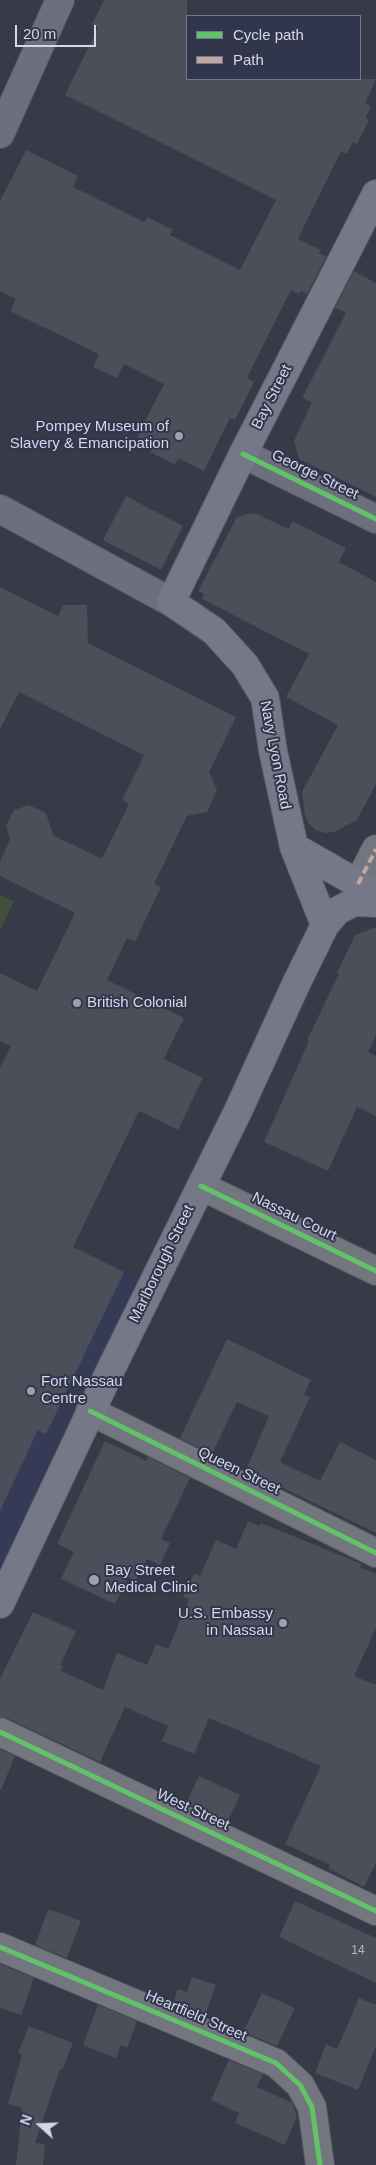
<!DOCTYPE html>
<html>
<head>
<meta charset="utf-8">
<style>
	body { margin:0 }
	#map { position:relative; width:376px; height:2165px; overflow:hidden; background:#373a47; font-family:Helvetica,sans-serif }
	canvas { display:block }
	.legend { position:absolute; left:186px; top:15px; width:175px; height:65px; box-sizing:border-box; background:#31364d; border:1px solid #72778b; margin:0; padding:6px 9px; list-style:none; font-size:15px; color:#d4d8e7 }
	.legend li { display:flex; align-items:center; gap:10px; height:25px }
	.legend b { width:25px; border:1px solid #72778b }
	.north { position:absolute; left:15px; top:2100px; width:50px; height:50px; -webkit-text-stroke:4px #31364d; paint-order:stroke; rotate:290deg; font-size:14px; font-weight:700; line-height:20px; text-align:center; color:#d4d8e7 }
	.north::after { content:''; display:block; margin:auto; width:18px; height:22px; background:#d4d8e7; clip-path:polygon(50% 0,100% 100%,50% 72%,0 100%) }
	.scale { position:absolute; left:15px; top:25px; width:81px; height:22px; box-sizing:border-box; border:2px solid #d4d8e7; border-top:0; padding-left:6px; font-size:15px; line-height:18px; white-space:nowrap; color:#d4d8e7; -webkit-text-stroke:4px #31364d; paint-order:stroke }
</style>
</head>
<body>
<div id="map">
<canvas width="376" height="2165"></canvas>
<ul class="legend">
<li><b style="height:6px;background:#61c268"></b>Cycle path</li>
<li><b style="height:6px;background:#c3a89e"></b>Path</li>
</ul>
<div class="north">N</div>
<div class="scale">20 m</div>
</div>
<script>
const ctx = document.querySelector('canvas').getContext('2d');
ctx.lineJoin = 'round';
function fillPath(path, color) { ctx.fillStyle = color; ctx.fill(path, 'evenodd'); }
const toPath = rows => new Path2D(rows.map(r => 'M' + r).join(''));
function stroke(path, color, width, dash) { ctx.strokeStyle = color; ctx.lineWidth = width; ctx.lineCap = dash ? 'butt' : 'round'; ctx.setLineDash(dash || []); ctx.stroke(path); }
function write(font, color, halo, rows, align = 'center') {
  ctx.font = font + ' Helvetica,sans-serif'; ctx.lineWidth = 4; ctx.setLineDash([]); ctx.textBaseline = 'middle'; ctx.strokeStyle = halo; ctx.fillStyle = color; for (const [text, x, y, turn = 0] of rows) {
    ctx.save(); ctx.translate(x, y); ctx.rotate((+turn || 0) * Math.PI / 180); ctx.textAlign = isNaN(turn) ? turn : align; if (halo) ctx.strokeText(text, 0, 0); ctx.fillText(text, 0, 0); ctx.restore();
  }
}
fillPath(toPath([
	[22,1222,138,1279,48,1466,0,1581,0,1268]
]), '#353b57');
fillPath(toPath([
	[0,895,14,901,0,931]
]), '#424f3e');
fillPath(toPath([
	[104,0,187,0,187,79,376,79,365,103,371,106,366,118,369,120,357,144,353,142,347,154,341,151,298,239,321,250,319,253,326,257,307,294,300,291,299,294,291,290,247,378,254,382,235,420,230,418,204,471,178,458,175,465,150,452,154,445,137,437,164,384,124,364,117,378,93,367,99,354,10,311,16,299,0,291,0,201,26,150,78,176,73,187,144,222,147,217,173,230,170,235,240,270,276,200,65,95,98,28,92,24],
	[354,271,376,283,376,497,299,459,294,441,312,402,302,398,346,313,335,308],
	[126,496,183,526,161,570,103,540],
	[251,513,257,514,288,529,293,521,346,548,339,562,376,582,376,784,357,820,334,832,325,833,316,830,309,824,305,816,302,792,338,725,286,697,309,654,202,599,204,594,198,591,237,517],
	[0,587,58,616,63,605,87,605,88,643,236,717,209,772,217,790,207,812,187,816,154,884,161,887,135,942,127,938,107,980,184,1018,164,1059,203,1078,178,1130,139,1111,73,1247,124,1272,46,1434,38,1430,0,1511,0,1068,11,1046,0,1041,0,973,37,991,75,913,0,876,0,861,10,840,6,826,14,810,29,805,46,813,53,835,102,859,129,804,122,800,144,755,19,692,0,729],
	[376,927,376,1035,368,1052,376,1056,376,1116,357,1107,328,1171,264,1142,309,1041,307,1040,339,974,337,973,355,935],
	[227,1339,311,1380,304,1395,310,1397,280,1462,320,1481,340,1442,376,1460,376,1533,246,1470,269,1416,237,1402,212,1454,180,1438],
	[105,1441,147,1461,148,1457,190,1478,161,1539,170,1543,160,1565,147,1559,136,1581,128,1577,115,1604,61,1579,74,1552,57,1544],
	[248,1521,260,1526,261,1523,362,1564,360,1567,376,1574,376,1628,354,1676,376,1685,376,1863,364,1887,328,1868,330,1865,285,1844,321,1766,209,1718,194,1754,162,1741,168,1726,125,1707,100,1762,7,1718,0,1717,0,1679,33,1612,76,1631,60,1665,63,1666,61,1671,103,1690,117,1653,147,1665,156,1644,168,1649,189,1599,183,1597,194,1573,200,1576,216,1540,236,1549],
	[0,1749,15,1756,1,1790,0,1790],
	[199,1776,240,1795,227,1823,186,1803],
	[295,1901,376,1938,376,1983,279,1937],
	[48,1909,81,1921,67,1958,35,1945],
	[0,1964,34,1978,21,2015,0,2008],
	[192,1977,216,1985,205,2016,173,2003,178,1989,187,1992],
	[262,1993,295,2008,277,2046,243,2032],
	[359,1998,376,2005,376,2046,358,2090,315,2073,326,2044,337,2049],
	[98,2005,137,2021,127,2048,121,2045,116,2058,83,2045],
	[29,2026,73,2043,62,2070,60,2069,35,2143,45,2144,43,2165,16,2165,22,2108,8,2104,22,2055,18,2053],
	[229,2060,263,2074,257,2087,292,2103,297,2116,285,2145,235,2123,239,2113,211,2100]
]), '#4c4e59');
const street = toPath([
	[358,884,376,849],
	[201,1186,376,1271],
	[90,1411,376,1553],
	[0,1732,376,1911],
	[0,1947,276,2063,300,2085,312,2107,320,2165]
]);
const secondary = toPath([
	[0,134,60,0],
	[243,454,376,519],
	[0,509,171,602]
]);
const highway = toPath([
	[294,847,376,894],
	[325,925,294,847,273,751,265,698,245,665,214,631,171,602,243,454,376,194],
	[0,1604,111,1369,238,1111,296,984,325,925,337,911,354,902,376,903]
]);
stroke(street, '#545662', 30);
stroke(secondary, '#545662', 30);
stroke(highway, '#545662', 30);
stroke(street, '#73767f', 28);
stroke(secondary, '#6d707c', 28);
stroke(highway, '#767887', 28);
stroke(toPath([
	[358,884,376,849]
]), '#c3a89e', 4, [8, 4]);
stroke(toPath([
	[243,454,376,519],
	[201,1186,376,1271],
	[90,1411,376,1553],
	[0,1732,376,1911],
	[0,1947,276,2063,300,2085,312,2107,320,2165]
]), '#61c268', 5);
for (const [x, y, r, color] of [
	[179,436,5,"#9da1af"],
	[77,1003,5,"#9da1af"],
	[31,1391,5,"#9da1af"],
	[94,1580,6,"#9da1af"],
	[283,1623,5,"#9da1af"]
]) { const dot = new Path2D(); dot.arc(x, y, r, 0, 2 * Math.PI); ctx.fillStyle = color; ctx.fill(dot); stroke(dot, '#31364d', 2); }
write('12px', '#b2b6c4', null, [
	["14",358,1951]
]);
write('15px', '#d4d8e7', '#31364d', [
	["Bay Street",272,397,-63],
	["George Street",315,475,26],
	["Navy Lyon Road",275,755,79],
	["Nassau Court",294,1217,26],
	["Marlborough Street",162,1264,-64],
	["Queen Street",239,1471,26],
	["West Street",193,1810,25],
	["Heartfield Street",196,2016,23]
]);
write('15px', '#d4d8e7', '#31364d', [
	["Pompey Museum of",169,427,"right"],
	["Slavery & Emancipation",169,444,"right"],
	["British Colonial",87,1003],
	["Fort Nassau",41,1382],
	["Centre",41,1399],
	["Bay Street",105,1571],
	["Medical Clinic",105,1588],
	["U.S. Embassy",273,1614,"right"],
	["in Nassau",273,1631,"right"]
], 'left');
</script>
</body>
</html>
